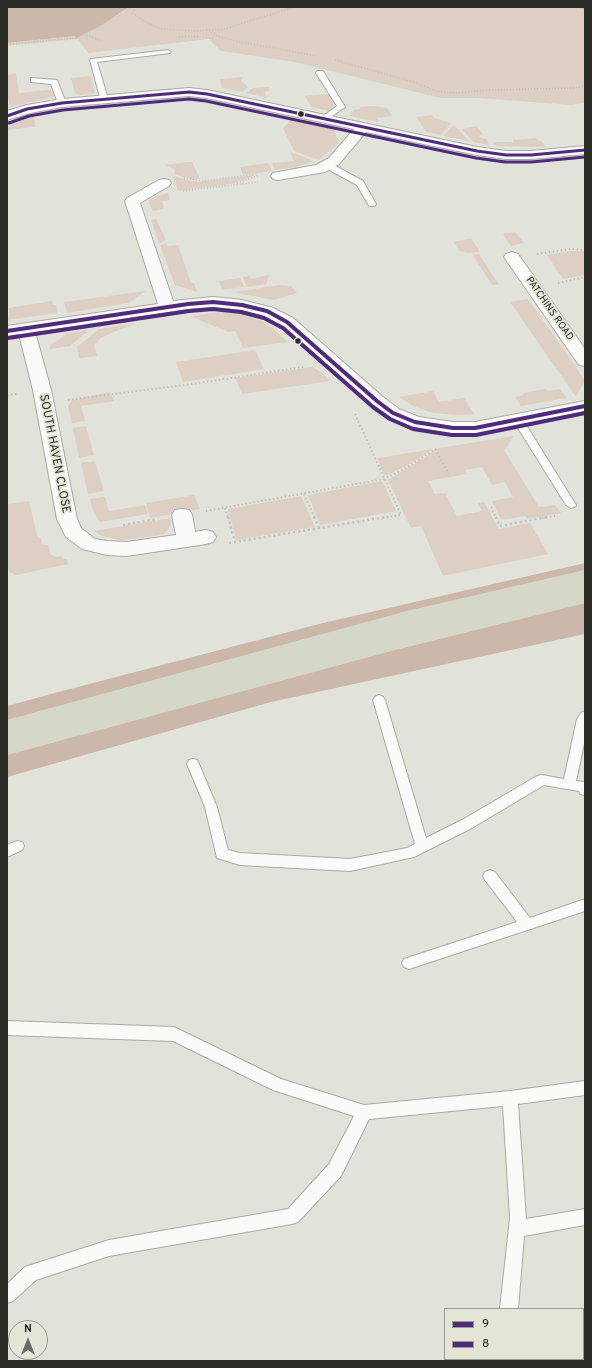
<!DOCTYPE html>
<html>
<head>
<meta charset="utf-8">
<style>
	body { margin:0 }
	#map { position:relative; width:592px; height:1368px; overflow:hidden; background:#e1e2da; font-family:Overpass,sans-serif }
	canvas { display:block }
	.frame { position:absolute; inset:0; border:8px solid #2a2b25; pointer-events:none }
	.legend { position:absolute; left:444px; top:1308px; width:140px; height:52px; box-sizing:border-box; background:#e3e6d7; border:1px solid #999b90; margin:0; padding:5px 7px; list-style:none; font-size:12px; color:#2a2b25 }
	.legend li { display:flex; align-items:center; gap:8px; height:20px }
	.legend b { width:20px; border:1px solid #999b90 }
	.north { position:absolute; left:8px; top:1320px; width:40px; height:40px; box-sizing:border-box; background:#e3e6d7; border:1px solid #999b90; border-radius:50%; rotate:0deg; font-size:11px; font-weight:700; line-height:16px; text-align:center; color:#2a2b25 }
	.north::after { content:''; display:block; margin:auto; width:14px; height:18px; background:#6a6b64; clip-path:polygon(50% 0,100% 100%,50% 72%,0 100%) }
</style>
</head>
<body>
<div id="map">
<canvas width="592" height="1368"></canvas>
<div class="frame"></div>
<ul class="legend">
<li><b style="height:5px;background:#4e2b7b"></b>9</li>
<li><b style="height:5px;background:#4e2b7b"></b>8</li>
</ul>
<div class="north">N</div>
</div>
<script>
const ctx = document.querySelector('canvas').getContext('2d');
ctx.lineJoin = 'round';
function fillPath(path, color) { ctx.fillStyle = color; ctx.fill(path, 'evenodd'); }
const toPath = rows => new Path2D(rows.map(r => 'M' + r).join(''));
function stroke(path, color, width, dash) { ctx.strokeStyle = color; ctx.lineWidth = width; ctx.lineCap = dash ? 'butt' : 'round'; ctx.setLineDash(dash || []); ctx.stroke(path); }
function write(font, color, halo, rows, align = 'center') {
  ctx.font = font + ' Overpass,sans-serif'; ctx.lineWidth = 3.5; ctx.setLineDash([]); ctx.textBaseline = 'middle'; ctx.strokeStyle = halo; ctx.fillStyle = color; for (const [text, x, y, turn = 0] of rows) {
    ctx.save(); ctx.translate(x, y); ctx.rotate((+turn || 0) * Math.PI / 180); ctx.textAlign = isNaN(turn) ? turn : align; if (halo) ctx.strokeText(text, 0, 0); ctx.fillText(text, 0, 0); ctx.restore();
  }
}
fillPath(toPath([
	[585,570,585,603,391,651,7,755,7,720,407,611]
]), '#d5d7c7');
fillPath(toPath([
	[129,7,585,7,585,103,571,105,480,98,440,98,295,62,221,51,209,39,88,53,78,39,7,46,7,43,76,36,124,12],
	[16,73,19,93,49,90,54,92,56,96,10,107,7,91,7,75],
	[90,76,95,93,81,95,75,93,71,78],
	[243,77,241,81,248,87,242,92,222,88,220,79],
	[269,87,270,91,265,92,267,98,246,93,253,88],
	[325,94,331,95,335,105,329,111,311,107,305,96],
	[375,106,387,108,392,116,377,118,379,121,378,122,349,116,354,110,360,109,360,107],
	[34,115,35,127,7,130,7,128,13,124],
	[432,115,434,118,451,123,441,135,426,132,416,117],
	[292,119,333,128,339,143,319,160,294,151,283,128],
	[454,125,469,141,443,136],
	[477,126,483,135,479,136,481,138,487,139,489,145,473,142,462,129],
	[536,138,539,141,541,141,546,147,499,146,494,145,494,142,513,142,513,140],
	[290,152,314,161,296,167,275,170,272,163,294,161],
	[188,162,192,162,200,179,193,180,174,174,175,170,166,165],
	[268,163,272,171,243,175,240,167],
	[255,175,232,184,178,191,172,176,198,182],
	[168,193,170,200,162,201,164,209,153,211,148,201,157,196],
	[156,219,166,240,159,243,151,220],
	[515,232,524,243,511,246,503,234],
	[471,238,480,252,468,253,460,251,454,242],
	[167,244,168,246,178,245,191,283,194,283,197,292,175,285,160,245],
	[571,251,585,251,585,275,563,279,547,255],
	[479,254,499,285,492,285,473,255],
	[269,275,266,284,247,287,243,277,249,276,251,279],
	[240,278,244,287,222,290,219,281],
	[280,285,291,286,297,293,274,300,233,292],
	[146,291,128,303,67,313,64,302],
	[528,299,585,380,576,397,510,302],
	[52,301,53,305,56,305,58,313,7,320,10,314,8,308],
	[221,312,239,314,262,321,274,329,288,342,243,348,235,331,228,332,190,316],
	[137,323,114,332,101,338,94,345,97,356,79,358,77,347,99,329],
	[89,330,70,346,50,349,50,345,68,333],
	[255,350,264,369,183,382,176,362],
	[313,367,322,373,330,381,242,394,235,378],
	[546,389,548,391,560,389,567,398,521,406,515,397,524,395,523,393],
	[433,391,439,402,464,398,474,414,459,415,433,413,413,406,399,397],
	[110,392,114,401,81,406,85,421,72,423,68,406,72,400],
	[86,426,94,455,79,458,73,428],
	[514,436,504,450,539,507,555,505,561,513,528,519,525,516,501,520,492,501,513,497,505,482,492,485,482,467,465,470,467,474,428,481,435,494,445,493,457,516,482,511,478,503,484,502,499,529,530,523,548,554,443,576,421,526,411,528,388,480,439,448],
	[433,449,407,466,385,476,377,458],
	[95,461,104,491,88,494,81,463],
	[382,481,396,511,320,525,308,495],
	[194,495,200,509,150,518,146,503],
	[301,496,315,527,236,540,228,509],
	[105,497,109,511,145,505,148,514,100,522,93,511,90,499],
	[29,501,37,536,41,539,42,544,48,545,51,555,56,557,62,556,64,559,67,559,68,564,16,575,9,572,7,563,7,504],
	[171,518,171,524,168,530,164,534,156,536,120,540,102,536,94,531]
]), '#decfc4');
fillPath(toPath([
	[9,7,129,7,100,26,76,38,75,36,7,43,7,8],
	[585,563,585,570,407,611,7,720,7,706,51,694,323,623],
	[585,603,585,634,271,702,7,777,7,755,391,651]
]), '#ccb8aa');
const lane = toPath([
	[168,50,171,52,170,53,97,62,108,99,104,101,101,101,90,60,91,59,168,50],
	[317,71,323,71,345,107,325,121,322,121,322,117,337,106,316,73,317,71],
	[31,78,57,80,66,103,65,105,59,105,58,103,51,84,31,82,31,78],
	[324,163,330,163,363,181,376,204,375,206,369,206,357,185,324,167,324,163],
	[518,417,523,420,576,505,575,507,571,508,566,505,513,420,518,417],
	[379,695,383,697,385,700,426,838,462,820,537,776,542,775,564,779,577,719,581,713,585,711,585,739,576,781,585,782,585,795,580,794,579,791,544,785,472,828,414,857,350,871,240,865,217,858,205,807,187,764,189,760,193,759,197,760,199,764,217,807,228,850,240,853,350,859,407,848,415,844,373,700,375,697,379,695],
	[17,841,22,842,24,846,22,850,7,857,7,845,17,841],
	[490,870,495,872,530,918,585,899,585,911,409,969,404,967,402,963,404,959,517,922,485,880,483,876,485,872,490,870],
	[7,1021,174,1027,281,1079,364,1105,510,1091,585,1081,585,1095,518,1104,526,1219,585,1209,585,1225,524,1236,518,1309,500,1309,510,1218,503,1106,369,1119,341,1176,298,1222,292,1224,109,1256,36,1280,13,1301,7,1303,7,1284,25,1267,31,1265,109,1240,288,1209,329,1164,354,1116,273,1090,173,1041,7,1035,7,1021],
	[447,1359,466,1359,465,1361,446,1361,447,1359]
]);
const street = toPath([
	[189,88,207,90,477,147,506,151,531,151,585,146,585,154,531,159,506,159,477,155,366,132,339,164,325,172,278,180,273,179,271,176,273,173,316,165,329,158,354,129,207,98,189,96,62,107,30,113,7,120,7,111,27,105,62,99,189,88],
	[164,179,169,180,171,183,169,186,140,203,173,301,213,297,242,300,273,308,293,318,383,397,399,409,419,417,453,422,475,422,585,401,585,411,475,434,453,434,409,426,387,417,371,405,281,326,261,315,242,310,213,307,188,309,35,332,51,390,77,519,81,528,95,539,107,541,127,542,176,535,172,515,175,510,182,509,189,510,192,515,195,532,206,530,213,532,216,537,213,542,206,544,127,556,107,555,82,549,66,537,57,519,33,390,19,334,7,336,7,326,158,304,125,201,127,198,159,180,164,179],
	[512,252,518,254,585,349,585,366,579,365,504,257,506,254,512,252]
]);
stroke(lane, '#aaaaa5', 2);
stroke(street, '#aaaaa5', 2);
stroke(toPath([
	[135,7,133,13,144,21,161,29,195,31,224,29,295,7],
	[577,7,585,9],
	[209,30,217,36,240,42,316,56],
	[84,34,101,41],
	[179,37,189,36,213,38],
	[7,44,76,38,100,26,129,7],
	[335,60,417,83,436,91,455,93,490,90,574,88,585,86],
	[184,178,201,181,258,174],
	[237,183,259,175],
	[183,191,258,182]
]), '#c1c2bf', 1.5, [1, 2]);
stroke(toPath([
	[537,254,571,249,585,250],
	[558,283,585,277],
	[7,395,17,394],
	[68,400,192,384,303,367],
	[355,414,401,515,380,518],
	[435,449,449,474],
	[304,494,315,518],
	[491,507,496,518],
	[225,508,228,518],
	[206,511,384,479,406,468,437,448],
	[542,518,555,516]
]), '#c1c2bf', 2, [1.5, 2.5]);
stroke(toPath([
	[228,517,235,542],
	[314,517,319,528],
	[496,517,500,526,547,517],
	[123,525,157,519],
	[229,543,386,517]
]), '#c1c2bf', 2.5, [2, 3]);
fillPath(lane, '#fafbf9');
fillPath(street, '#fafbf9');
stroke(toPath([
	[7,116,27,109,62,103,189,92,207,94,477,151,506,155,531,155,585,150]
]), '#4e2b7b', 3);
stroke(toPath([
	[7,331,188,304,213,302,242,305,267,311,287,322,377,401,393,413,415,422,453,428,475,428,585,406]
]), '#4e2b7b', 4);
stroke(toPath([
	[9,123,29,116,63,110,189,99,206,101,476,158,505,162,531,162,585,157]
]), '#4e2b7b', 3);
stroke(toPath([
	[8,338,189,311,213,309,241,312,264,318,283,328,373,407,390,419,413,429,452,435,476,435,585,413]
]), '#4e2b7b', 4);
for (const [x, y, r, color] of [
	[301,114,3.5,"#2a2b25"],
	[298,341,3.5,"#2a2b25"]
]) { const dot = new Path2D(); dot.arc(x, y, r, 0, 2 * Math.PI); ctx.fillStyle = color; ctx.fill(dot); stroke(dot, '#e3e6d7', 1.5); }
write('10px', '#2a2b25', '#e3e6d7', [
	["PATCHINS ROAD",549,309,55]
]);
write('12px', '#2a2b25', '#e3e6d7', [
	["SOUTH HAVEN CLOSE",54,454,79]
]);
</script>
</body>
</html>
